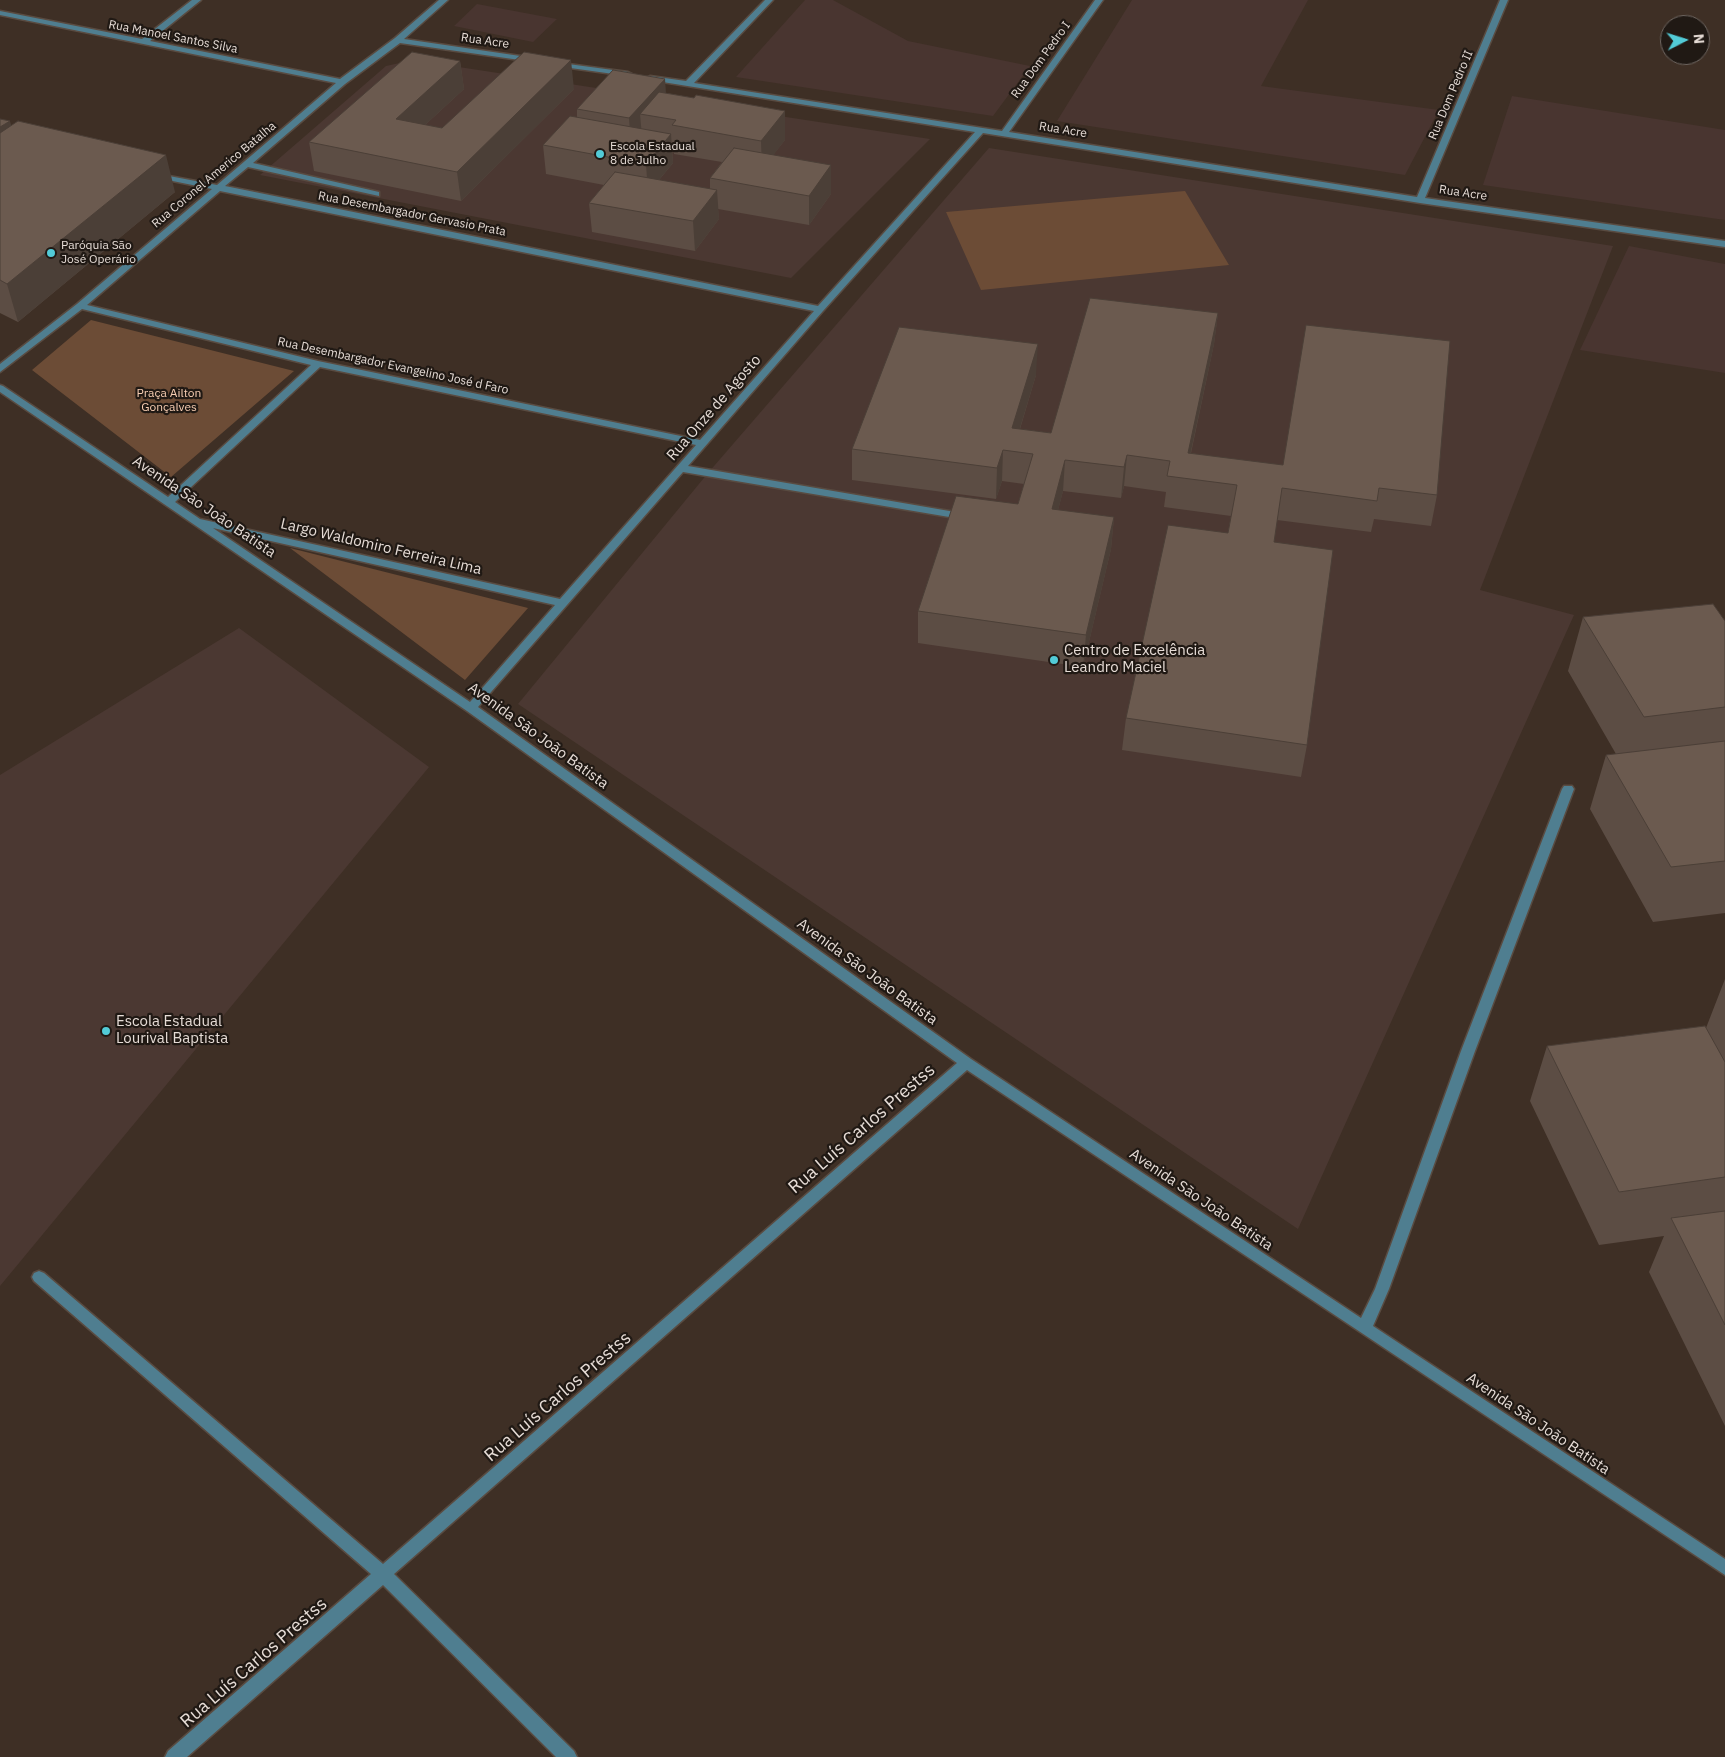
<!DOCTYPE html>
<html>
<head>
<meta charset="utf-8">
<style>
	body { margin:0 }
	#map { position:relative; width:1725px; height:1757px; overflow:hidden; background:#3e2f25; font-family:"IBM Plex Sans",sans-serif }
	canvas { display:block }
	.north { position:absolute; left:1660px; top:15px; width:50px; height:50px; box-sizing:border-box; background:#201914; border:1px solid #6f6762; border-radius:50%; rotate:85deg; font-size:14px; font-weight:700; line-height:20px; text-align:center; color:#e6dcd6 }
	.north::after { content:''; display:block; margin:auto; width:18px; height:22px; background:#52cbd7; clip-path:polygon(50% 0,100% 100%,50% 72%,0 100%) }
</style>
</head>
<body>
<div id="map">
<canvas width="1725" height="1757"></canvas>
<div class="north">N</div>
</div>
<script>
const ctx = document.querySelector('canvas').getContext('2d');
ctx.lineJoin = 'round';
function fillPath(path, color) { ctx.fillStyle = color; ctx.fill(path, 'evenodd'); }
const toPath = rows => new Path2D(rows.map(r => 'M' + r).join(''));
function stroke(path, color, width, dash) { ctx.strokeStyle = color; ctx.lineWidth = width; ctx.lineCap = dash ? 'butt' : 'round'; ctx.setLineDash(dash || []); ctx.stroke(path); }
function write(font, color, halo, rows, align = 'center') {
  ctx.font = font + ' "IBM Plex Sans",sans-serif'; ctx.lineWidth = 4.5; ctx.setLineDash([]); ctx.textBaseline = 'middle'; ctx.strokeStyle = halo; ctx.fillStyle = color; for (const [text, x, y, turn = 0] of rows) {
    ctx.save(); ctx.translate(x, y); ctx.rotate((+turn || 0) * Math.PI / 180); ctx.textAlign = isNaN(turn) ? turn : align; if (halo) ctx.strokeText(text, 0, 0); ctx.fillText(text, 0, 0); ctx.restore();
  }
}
fillPath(toPath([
	[805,0,833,0,908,41,1030,66,993,116,736,77],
	[1132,0,1308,0,1261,86,1439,110,1405,175,1057,121],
	[477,4,557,19,533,42,454,26],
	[1512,96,1725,130,1725,220,1483,185],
	[1629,246,1725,264,1725,373,1580,350]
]), '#493530');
fillPath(toPath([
	[413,60,930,139,791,278,260,175,386,66],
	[989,148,1613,246,1480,590,1574,615,1298,1229,518,704,708,473],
	[239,628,429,767,0,1286,0,775]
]), '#4b3832');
fillPath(toPath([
	[1185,191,1229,265,981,290,946,212],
	[91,320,294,371,171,477,32,370],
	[290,548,528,608,465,680]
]), '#6c4c36');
const minor = toPath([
	[192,0,201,0,150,41,340,79,395,38,439,0,448,0,404,39,534,58,538,60,534,62,400,43,345,84,253,163,379,192,379,196,248,167,225,186,818,306,975,132,650,80,646,78,650,76,686,81,765,0,773,0,694,83,1002,131,1095,0,1103,0,1009,132,1417,197,1500,0,1508,0,1425,198,1725,241,1725,247,1420,203,983,133,823,311,688,466,961,513,966,516,965,518,961,519,683,472,478,707,971,1059,1361,1318,1375,1289,1461,1051,1562,789,1564,786,1572,786,1574,789,1475,1051,1389,1289,1373,1326,1725,1559,1725,1575,967,1070,394,1574,574,1751,577,1757,556,1757,383,1585,187,1757,165,1757,168,1751,371,1574,34,1281,32,1277,34,1273,39,1271,44,1273,383,1564,957,1063,467,711,0,392,0,385,3,386,168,497,311,365,82,309,0,372,0,364,77,304,212,189,153,177,153,173,217,185,336,83,0,15,0,11,142,39,192,0],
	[220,191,814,311,700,440,318,361,87,305,220,191],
	[320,367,696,445,560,599,200,519,175,502,320,367],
	[213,528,555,605,470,702,213,528],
	[553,62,628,72,632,74,628,76,556,66,553,66,553,62]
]);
stroke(minor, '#594b41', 3);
fillPath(minor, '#4f7e90');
fillPath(toPath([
	[460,61,464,89,425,125,442,128,574,89,461,201,314,171,309,142],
	[666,93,694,98,785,111,785,140,773,155,831,194,809,225,718,209,719,219,695,251,592,232,589,203,604,185,546,174,543,145,577,118,577,109],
	[672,148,673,148,674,154,722,162,710,178,710,189,659,180,673,163],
	[0,119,11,126,175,192,18,322,0,313],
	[1218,313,1214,344,1191,453,1437,495,1431,526,1374,519,1371,532,1277,520,1274,542,1307,745,1301,777,1122,750,1126,718,1228,533,1231,516,1164,507,1166,492,1124,486,1121,498,1063,491,1058,510,1114,517,1111,549,1083,667,918,643,918,611,1018,504,1024,484,1002,481,996,499,852,480,852,449,1036,375,1020,429,1051,433],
	[1583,617,1725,621,1725,913,1653,922,1590,809,1606,755,1616,754,1568,671],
	[1725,979,1725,1426,1649,1272,1664,1236,1599,1245,1530,1101,1547,1046,1706,1028]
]), '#5c4d44');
fillPath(toPath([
	[571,60,574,89,461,201,457,172],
	[460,61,464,89,400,148,396,119],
	[665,79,667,108,640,114,642,136,631,147,629,118],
	[785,111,785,140,762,170,761,141],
	[10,121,20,157,0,170,0,127],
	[671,134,673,163,648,193,646,164],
	[166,155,175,192,18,322,7,284],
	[831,165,831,194,809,225,809,196],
	[717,190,719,219,695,251,693,221],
	[1218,313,1214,344,1185,479,1188,453],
	[1038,344,1036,375,1013,451,1012,428],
	[1003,450,1002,481,996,499,997,468],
	[1127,455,1124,486,1121,498,1124,467],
	[1065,460,1063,491,1050,541,1052,509],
	[1114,517,1111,549,1083,667,1086,635]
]), '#4b3f37');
const building = toPath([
	[412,52,460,61,396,119,442,128,524,52,571,60,457,172,309,142,412,52],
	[613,70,665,79,629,118,577,109,613,70],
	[659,92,694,98,696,95,785,111,761,141,672,125,676,120,640,114,659,92],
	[570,116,671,134,646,164,543,145,570,116],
	[0,119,10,121,0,127,0,119],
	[18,121,166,155,7,284,0,280,0,133,18,121],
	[734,148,831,165,809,196,710,178,734,148],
	[615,172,717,190,693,221,589,203,615,172],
	[1090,298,1218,313,1188,453,1283,465,1306,325,1450,341,1437,495,1379,488,1377,501,1282,488,1274,542,1333,550,1307,745,1126,718,1168,525,1228,533,1237,485,1167,476,1170,461,1127,455,1124,467,1065,460,1052,509,1114,517,1086,635,918,611,956,496,1018,504,1033,454,1003,450,997,468,852,449,899,327,1038,344,1012,428,1051,433,1090,298],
	[1713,604,1725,621,1725,707,1644,717,1583,617,1713,604],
	[1725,741,1725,861,1671,867,1606,755,1725,741],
	[1705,1026,1725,1062,1725,1177,1619,1192,1547,1046,1705,1026],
	[1725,1211,1725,1325,1671,1218,1725,1211]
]);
fillPath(building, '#6b5a4f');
stroke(building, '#4b3f37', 1);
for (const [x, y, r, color] of [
	[600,154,5,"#52cbd7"],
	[51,253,5,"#52cbd7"],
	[1054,660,5,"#52cbd7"],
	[106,1031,5,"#52cbd7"]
]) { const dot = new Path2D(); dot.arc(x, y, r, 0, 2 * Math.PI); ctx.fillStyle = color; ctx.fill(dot); stroke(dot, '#201914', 2); }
write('12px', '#e6dcd6', '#201914', [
	["Rua Manoel Santos Silva",173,37,11],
	["Rua Acre",485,41,8],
	["Rua Dom Pedro I",1041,60,-54],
	["Rua Dom Pedro II",1451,95,-67],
	["Rua Acre",1063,130,9],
	["Rua Coronel Americo Batalha",214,175,-40],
	["Rua Acre",1463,193,8],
	["Rua Desembargador Gervasio Prata",412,214,11],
	["Rua Desembargador Evangelino José d Faro",393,366,12]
]);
write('12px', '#e6dcd6', '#201914', [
	["Escola Estadual",610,147],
	["8 de Julho",610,161],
	["Paróquia São",61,246],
	["José Operário",61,260]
], 'left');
write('12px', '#f8ceb3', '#201914', [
	["Praça Ailton",169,394],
	["Gonçalves",169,408]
]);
write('15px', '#e6dcd6', '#201914', [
	["Rua Onze de Agosto",714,408,-49],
	["Avenida São João Batista",204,507,34],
	["Largo Waldomiro Ferreira Lima",381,547,13],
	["Avenida São João Batista",538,736,36],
	["Avenida São João Batista",867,972,36],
	["Avenida São João Batista",1201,1200,34],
	["Avenida São João Batista",1538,1424,34]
]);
write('15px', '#e6dcd6', '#201914', [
	["Centro de Excelência",1064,651],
	["Leandro Maciel",1064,668],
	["Escola Estadual",116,1022],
	["Lourival Baptista",116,1039]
], 'left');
write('18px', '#e6dcd6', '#201914', [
	["Rua Luís Carlos Prestss",862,1129,-41],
	["Rua Luís Carlos Prestss",558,1397,-41],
	["Rua Luís Carlos Prestss",254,1663,-41]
]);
</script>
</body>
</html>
